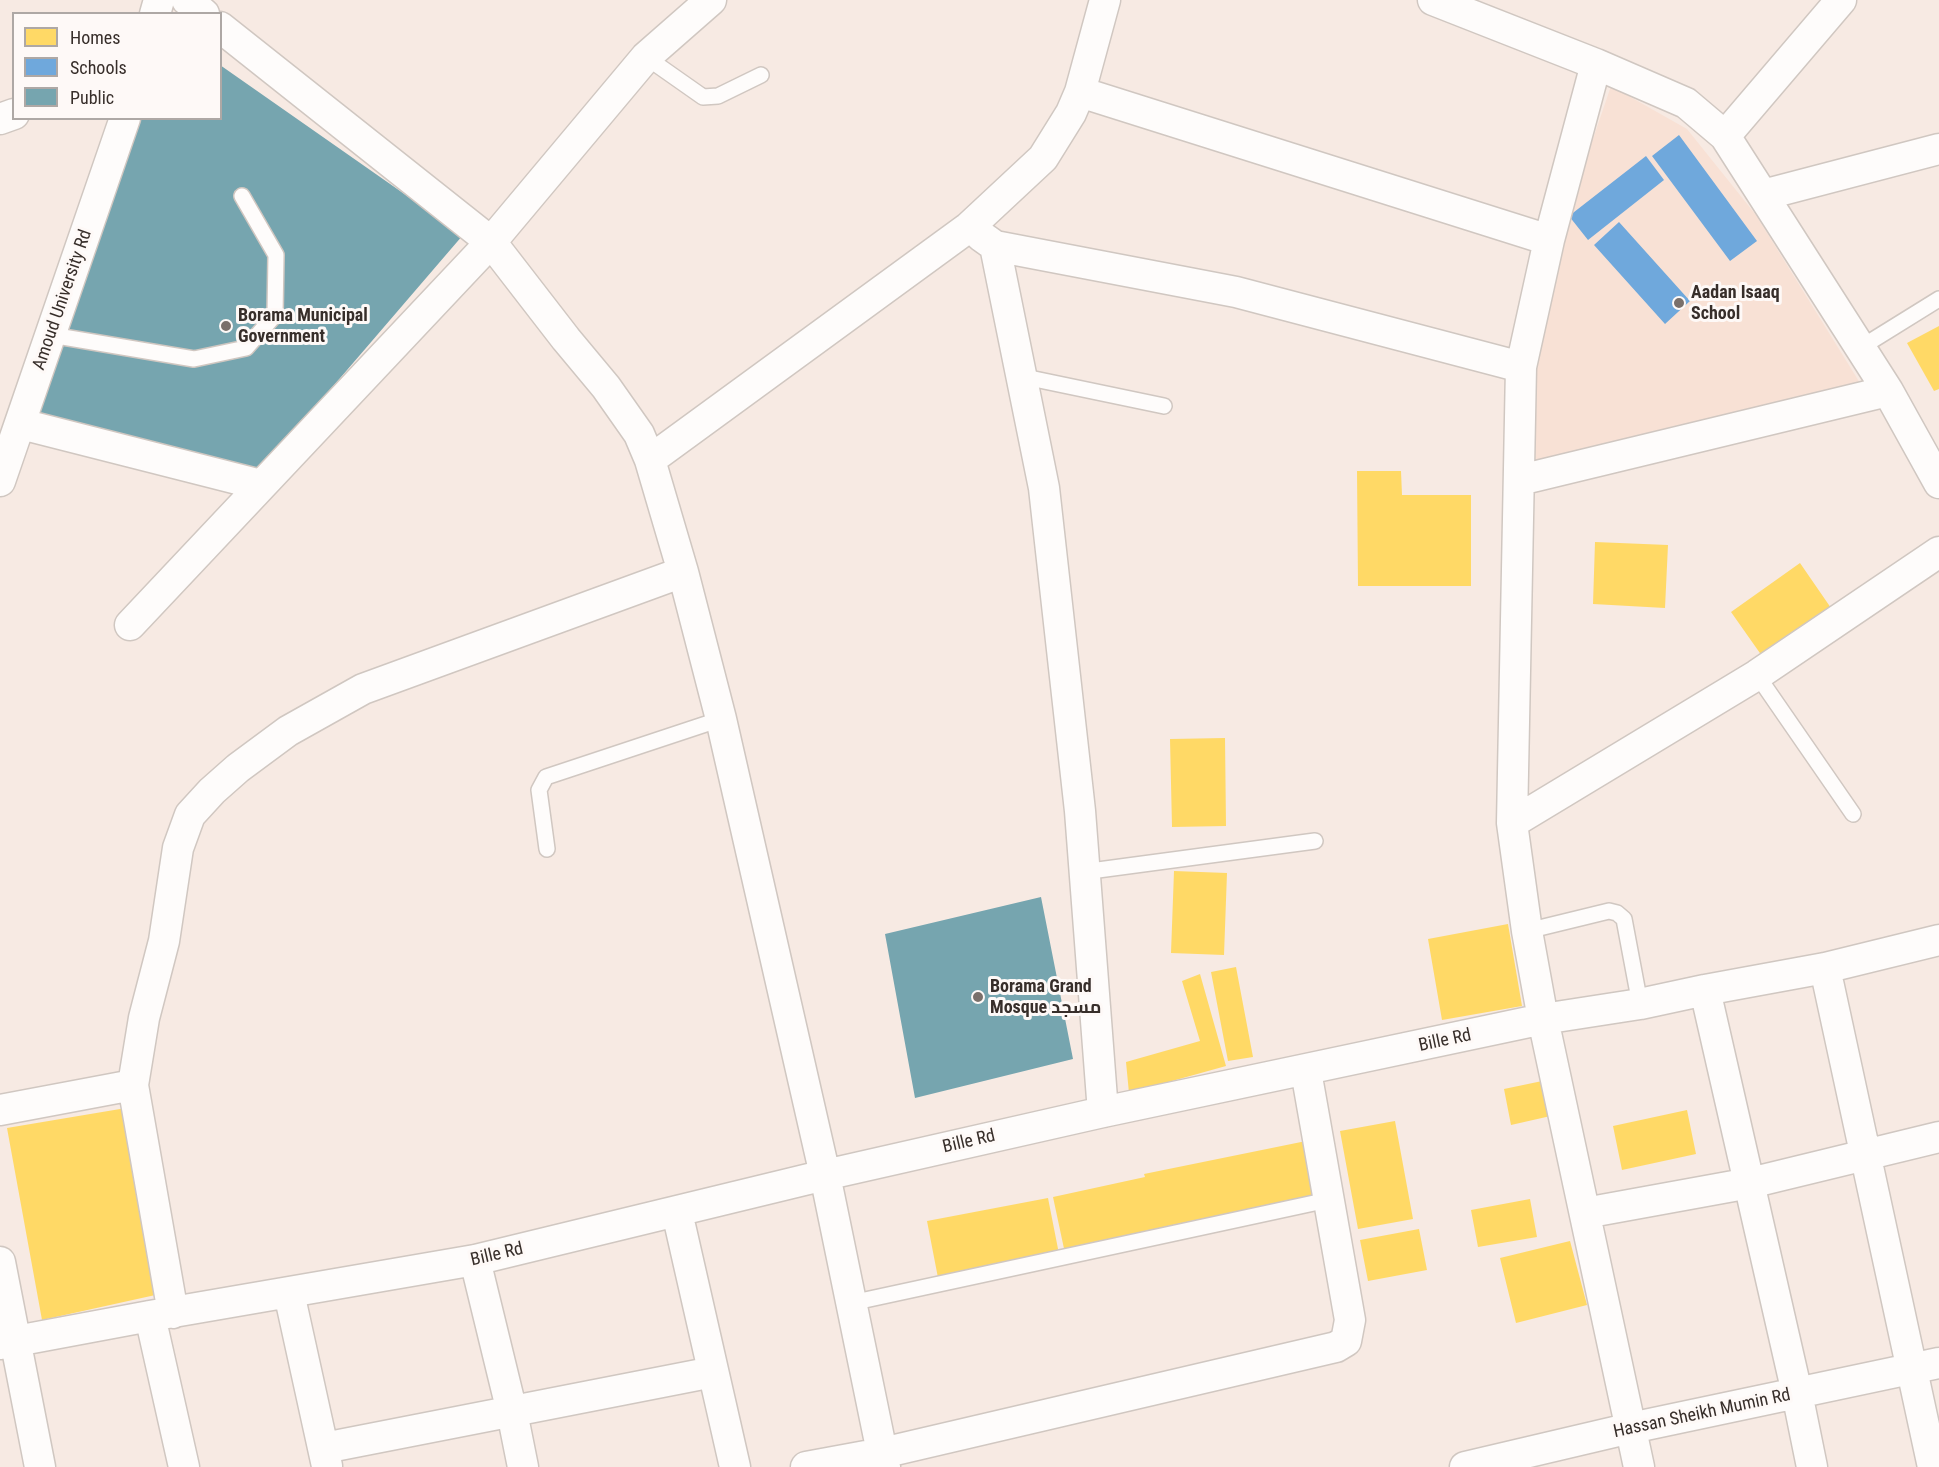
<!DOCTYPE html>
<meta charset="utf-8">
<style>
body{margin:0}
#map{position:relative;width:1939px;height:1467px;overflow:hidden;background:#f7eae3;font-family:"Roboto Condensed",sans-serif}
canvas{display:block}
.legend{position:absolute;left:12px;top:12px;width:210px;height:108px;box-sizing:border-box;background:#fef9f7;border:2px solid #aea8a5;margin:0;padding:8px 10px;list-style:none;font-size:18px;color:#372e2a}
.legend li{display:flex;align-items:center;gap:12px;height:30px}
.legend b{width:30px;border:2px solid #aea8a5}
</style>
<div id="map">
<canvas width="1939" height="1467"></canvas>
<ul class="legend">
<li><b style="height:16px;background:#ffd966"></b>Homes</li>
<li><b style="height:16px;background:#6fa8dc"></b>Schools</li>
<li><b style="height:16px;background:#76a5af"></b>Public</li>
</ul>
</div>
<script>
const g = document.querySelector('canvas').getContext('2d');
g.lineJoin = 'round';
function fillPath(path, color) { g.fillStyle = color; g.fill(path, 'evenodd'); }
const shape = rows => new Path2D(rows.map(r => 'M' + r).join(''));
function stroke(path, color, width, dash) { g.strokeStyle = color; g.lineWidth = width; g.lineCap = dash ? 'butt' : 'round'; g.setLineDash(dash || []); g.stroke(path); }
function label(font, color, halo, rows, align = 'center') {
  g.font = font + ' "Roboto Condensed",Cairo,sans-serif'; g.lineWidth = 6; g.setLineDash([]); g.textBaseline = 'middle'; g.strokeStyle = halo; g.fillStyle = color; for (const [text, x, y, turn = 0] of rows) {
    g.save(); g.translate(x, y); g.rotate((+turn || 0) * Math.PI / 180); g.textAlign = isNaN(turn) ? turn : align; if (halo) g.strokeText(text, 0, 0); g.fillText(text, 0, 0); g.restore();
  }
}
fillPath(shape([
 [1611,86,1687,129,1756,215,1860,383,1533,468,1534,367,1559,239]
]), '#f8e1d5');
fillPath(shape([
 [1939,326,1939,389,1934,391,1907,343],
 [1357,471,1401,471,1402,495,1471,495,1471,586,1358,586],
 [1595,542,1668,545,1665,608,1593,604],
 [1800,563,1831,608,1762,656,1731,612],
 [1225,738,1226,826,1172,827,1170,739],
 [1174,871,1227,873,1224,955,1171,953],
 [1508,924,1522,1006,1442,1020,1428,939],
 [1236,967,1253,1057,1228,1061,1211,972],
 [1200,974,1226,1066,1129,1093,1126,1062,1200,1041,1182,981],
 [1547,1080,1555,1115,1511,1125,1504,1089],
 [132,1107,169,1292,42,1320,7,1128],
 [1687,1110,1696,1154,1622,1170,1613,1126],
 [1395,1121,1413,1219,1358,1229,1340,1131],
 [1311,1140,1322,1194,1163,1227,1165,1237,1066,1258,1053,1197,1145,1177,1144,1174],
 [1048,1198,1060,1259,939,1283,927,1221],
 [1530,1199,1537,1237,1478,1247,1471,1210],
 [1419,1229,1427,1270,1368,1281,1360,1240],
 [1570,1241,1587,1305,1516,1323,1500,1258]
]), '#ffd966');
fillPath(shape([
 [1679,135,1757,241,1730,261,1652,156],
 [1646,156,1664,180,1588,240,1569,216],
 [1619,222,1690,301,1665,324,1594,245]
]), '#6fa8dc');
fillPath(shape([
 [220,65,463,235,256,476,37,417,136,118,220,118],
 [1041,897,1073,1059,915,1098,885,934]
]), '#76a5af');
const lane = shape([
 [646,57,703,97,718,96,761,75],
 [51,335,194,359,246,348,275,315,276,255,242,196],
 [1860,348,1939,299],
 [1020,376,1164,406],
 [1757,675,1853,814],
 [547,849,539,790,546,777,721,719],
 [1083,872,1315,841],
 [1527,931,1609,911,1617,913,1624,919,1640,1004],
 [851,1303,1328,1200]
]);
const street = shape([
 [187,0,204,14],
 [1433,0,1596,64,1686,103,1725,136,1888,391,1939,483],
 [155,14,159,0],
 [220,27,491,242,566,339,606,387,639,434,650,460,683,572,721,719,825,1175,885,1467],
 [1596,64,1549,240,1521,367,1512,823,1527,931,1543,1019,1639,1467],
 [1080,92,1549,240],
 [0,119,14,114],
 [1725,136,1841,0],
 [1763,195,1939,149],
 [981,236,995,246,1236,292,1521,367],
 [995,246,1044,488,1080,811,1103,1112],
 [21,424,261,485],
 [650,460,969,227,1043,158,1071,113,1080,92,1105,0],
 [1520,480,1888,391],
 [0,481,125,118],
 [130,625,491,242,646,57,711,0],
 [1512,823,1757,675,1939,552],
 [1825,968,1933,1467],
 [1705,990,1797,1393,1812,1467],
 [0,1110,133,1085],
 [677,1212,735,1467],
 [1585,1213,1750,1183,1939,1137],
 [475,1260,512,1412,523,1467],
 [0,1262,40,1467],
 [289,1293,327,1466],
 [173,1313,133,1085,144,1018,164,941,178,848,190,815,212,791,238,768,288,731,363,689,683,572],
 [150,1316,184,1467],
 [0,1344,150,1316,475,1260,825,1175,1103,1112,1543,1019,1640,1004,1705,990,1825,968,1939,940],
 [324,1448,713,1372],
 [806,1467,882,1453,1336,1347,1346,1341,1350,1320,1306,1071],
 [1465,1467,1631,1428,1939,1363]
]);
stroke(lane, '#d0c7c1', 18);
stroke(street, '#d0c7c1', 33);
stroke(lane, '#fefcfb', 15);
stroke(street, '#fefcfb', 30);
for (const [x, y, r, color] of [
 [1679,303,6,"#7a706b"],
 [226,326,6,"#7a706b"],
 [978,997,6,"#7a706b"]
]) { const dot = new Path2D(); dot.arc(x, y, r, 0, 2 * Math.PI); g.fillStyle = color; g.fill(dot); stroke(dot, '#fef9f7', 2); }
label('bold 18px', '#372e2a', '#fef9f7', [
 ["Aadan Isaaq",1691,293],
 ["School",1691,314],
 ["Borama Municipal",238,316],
 ["Government",238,337],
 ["Borama Grand",990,987],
 ["Mosque مسجد",990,1008]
], 'left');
label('18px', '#372e2a', '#fef9f7', [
 ["Amoud University Rd",63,300,-71],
 ["Bille Rd",1445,1041,-12],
 ["Bille Rd",969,1142,-13],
 ["Bille Rd",497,1255,-13],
 ["Hassan Sheikh Mumin Rd",1702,1414,-12]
]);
</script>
